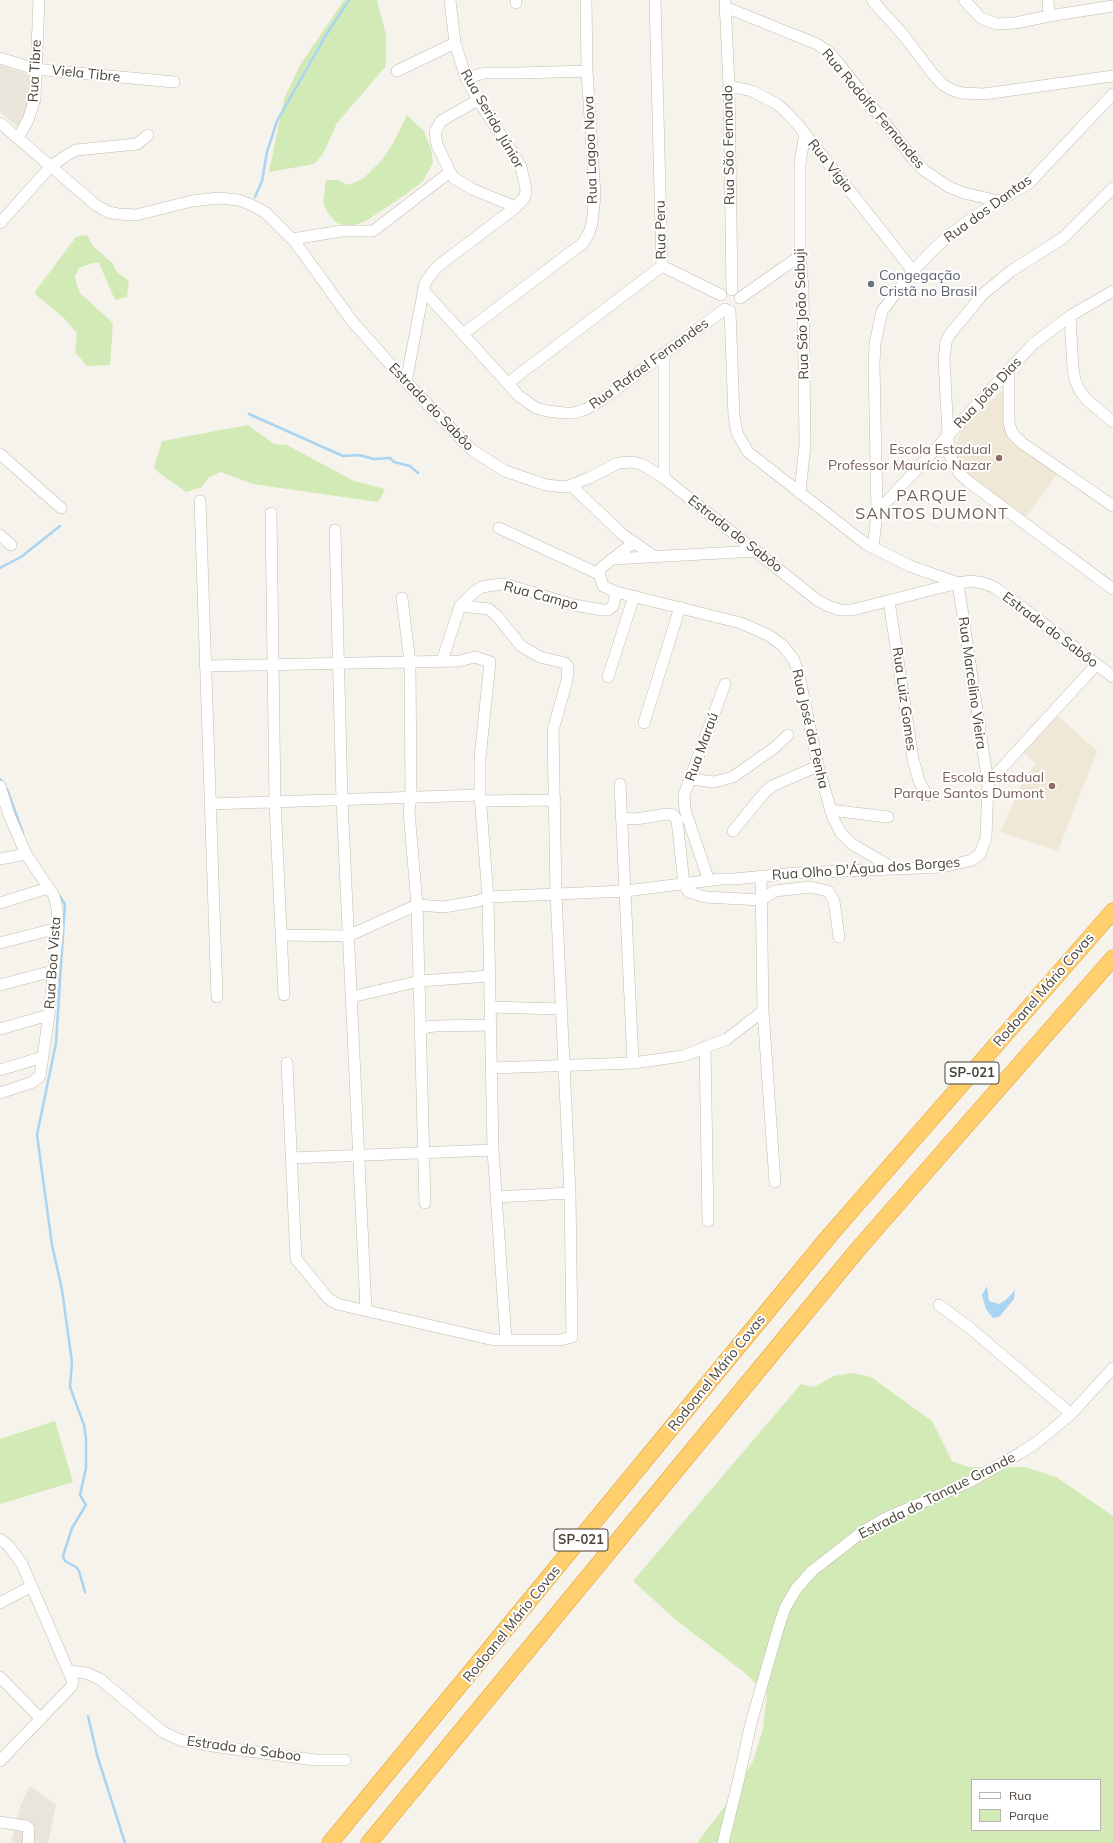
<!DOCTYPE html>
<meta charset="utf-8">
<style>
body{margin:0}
#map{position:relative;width:1113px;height:1843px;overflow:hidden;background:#f6f3ec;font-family:Mulish,sans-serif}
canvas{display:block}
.legend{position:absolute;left:971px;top:1779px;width:130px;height:52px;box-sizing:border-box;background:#fff;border:1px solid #b7b4b0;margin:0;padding:5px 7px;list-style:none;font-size:12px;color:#4b4439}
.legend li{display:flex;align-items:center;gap:8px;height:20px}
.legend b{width:20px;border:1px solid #b7b4b0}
</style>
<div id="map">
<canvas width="1113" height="1843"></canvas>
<ul class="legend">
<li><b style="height:5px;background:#fff"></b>Rua</li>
<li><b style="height:11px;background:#d2eab5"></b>Parque</li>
</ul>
</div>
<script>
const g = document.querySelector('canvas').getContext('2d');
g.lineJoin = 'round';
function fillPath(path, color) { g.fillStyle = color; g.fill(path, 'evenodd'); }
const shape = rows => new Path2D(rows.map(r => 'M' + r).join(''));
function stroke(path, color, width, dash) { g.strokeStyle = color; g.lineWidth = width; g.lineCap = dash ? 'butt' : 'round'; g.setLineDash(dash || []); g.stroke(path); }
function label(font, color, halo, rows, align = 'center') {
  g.font = font + ' Mulish,sans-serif'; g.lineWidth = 4; g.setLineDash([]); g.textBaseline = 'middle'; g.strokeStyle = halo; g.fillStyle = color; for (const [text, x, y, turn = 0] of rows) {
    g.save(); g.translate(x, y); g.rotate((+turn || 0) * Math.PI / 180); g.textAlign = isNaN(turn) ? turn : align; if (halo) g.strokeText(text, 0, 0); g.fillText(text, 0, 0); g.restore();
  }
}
fillPath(shape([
 [0,65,32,76,26,113,19,128,0,112],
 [30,1786,56,1805,48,1843,11,1843,21,1804]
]), '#eae5da');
fillPath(shape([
 [1003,389,1006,390,1006,429,1059,471,1026,517,969,475,958,463,956,453,957,442,962,428],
 [1058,716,1097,751,1058,851,1000,832,1025,777,1036,764,1023,752]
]), '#efe8d6');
fillPath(shape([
 [344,0,377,0,386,35,386,66,337,123,323,154,314,164,269,172,284,99,300,65],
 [407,115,424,131,431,149,433,163,423,181,405,195,366,221,349,227,337,223,329,215,323,203,326,180,337,180,349,185,364,178,382,160,392,145],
 [87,235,94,247,112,263,117,272,129,281,127,297,115,300,99,263,92,263,79,268,75,276,77,285,80,293,113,323,110,365,87,366,75,352,77,333,63,317,34,293,76,237],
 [248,425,274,444,287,445,354,481,385,489,378,502,253,484,221,472,209,477,202,487,186,492,159,473,154,467,162,441],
 [852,1373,871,1377,932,1421,952,1461,968,1467,1025,1467,1056,1477,1113,1516,1113,1843,697,1843,725,1806,753,1761,763,1729,767,1694,745,1673,676,1620,633,1581,801,1384,814,1387,834,1376],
 [972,1780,1100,1780,1100,1830,972,1830],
 [55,1421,73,1482,0,1504,0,1439]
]), '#d2eab5');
fillPath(shape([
 [987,1286,989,1301,999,1304,1006,1300,1015,1290,1014,1299,999,1317,993,1318,986,1309,982,1295]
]), '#a9d4f2');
stroke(shape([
 [255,197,262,181,267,152,277,121,326,35,349,0],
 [249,414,343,456,359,455,374,459,390,458,394,462,410,466,418,473],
 [0,568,21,557,60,526],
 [0,779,5,785],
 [7,789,23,833],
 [58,894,65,904,56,1043,37,1135,52,1245,62,1290,72,1362,70,1387,84,1425,86,1438,86,1468,80,1495,86,1505,72,1528,63,1556,65,1561,76,1567,79,1571,85,1592],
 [88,1716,97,1755,125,1843]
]), '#a9d4f2', 2.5);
const minor = shape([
 [516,0,516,3],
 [872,0,905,37,933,74,943,85,952,90,962,93,984,94,1113,76],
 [964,0,981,18,997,24,1015,23,1049,16,1113,6],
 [1048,0,1049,16],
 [725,1,729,86,732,290],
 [725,7,817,44,830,53,840,65,913,159,925,171,949,187,964,193,999,201],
 [0,58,35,69,174,82],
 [397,71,455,43],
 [466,78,485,73,519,73,587,71],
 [729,86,752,91,777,104,786,112,798,125,913,271],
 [478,100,441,121,435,132,437,145,450,172,454,178,472,189,516,207],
 [0,123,96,205,108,212,118,214,136,215,192,201,218,198,239,200,254,206,266,213,295,242,352,321,406,382,472,450,505,471,546,485,566,487,589,478,618,463,633,462,643,465,664,478,817,600,828,606,840,610,852,610,958,583,971,581,983,583,994,587,1026,610,1113,677],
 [18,138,28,120,35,99,39,0],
 [1113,188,1063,238,1011,271,983,294,950,334,946,342,944,359,949,454,959,473,969,482,1113,589],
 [0,223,50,167,67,155,76,150,137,144,148,135],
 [292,239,342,231,373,231,450,172],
 [662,266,721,295],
 [423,290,519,396,536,408,547,411,565,413,574,413,586,409,600,401,725,309],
 [740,298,800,256],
 [730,311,734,416,737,433,748,452,866,544,910,566,958,583,988,783],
 [1070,316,1073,369,1075,380,1080,391,1087,400,1113,422],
 [463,334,571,252,583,243,589,233,592,223,595,196,587,71,586,0],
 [664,355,664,478],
 [1009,370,1009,423,1012,433,1022,443,1113,506],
 [406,382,425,283,435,269,442,263,516,207,525,197,526,189,521,167,514,155,478,100,466,78,455,43,450,0],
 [508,383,662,266,655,0],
 [0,454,61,508],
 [572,486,622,534,655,557],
 [800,493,805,444,803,289,800,256,800,163,805,134],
 [200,501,217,997],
 [877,512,1033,344,1070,316,1113,291],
 [271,513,275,802,284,995],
 [499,528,599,574],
 [335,530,342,800,366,1310],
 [0,535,11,545],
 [633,543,601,568,599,574,603,586,616,592,741,623,768,635,782,645,787,651,794,660,799,675,818,766,833,818,841,833,852,844,893,868],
 [873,548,877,512,874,364,875,344,882,311,913,271,929,254,949,235,975,216,1029,183,1113,94],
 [612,559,757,551],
 [402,598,410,662,411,798,409,811,417,905,425,1203],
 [889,601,913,759,919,781,927,795],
 [442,661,460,606,474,592,482,587,501,584,511,586,574,605,603,610,608,610,613,606,616,592],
 [205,666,459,661,475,657,490,662,480,758,480,795,488,897,493,1150,506,1340],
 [608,677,634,596],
 [644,723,680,607],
 [690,779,714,782,733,777,774,748,788,735],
 [620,784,633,1063],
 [0,786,9,815,26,854,54,896,57,908,58,928,49,1015,40,1076,33,1082,0,1093],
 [480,801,555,800],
 [210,804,480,795],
 [830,810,888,817],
 [621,818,636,819,667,814,673,815,677,820,684,884,689,892,705,897,761,900,775,891,810,887,828,891,834,901,839,937],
 [733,831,765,792,772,786,818,766],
 [0,859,26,854],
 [761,877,763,1011,775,1182],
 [709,881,685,810,684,795,725,684],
 [0,903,48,888],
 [281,935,348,936,417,905,444,907,478,901,488,897,626,891,721,879,734,879,797,873,942,867,972,860,980,854,986,838,988,783,1096,665],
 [0,943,58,928],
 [0,985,53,971],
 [351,997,420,981,490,976],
 [490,1007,561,1009],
 [0,1029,49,1015],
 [421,1031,427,1027,435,1026,491,1025],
 [705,1047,708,1221],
 [287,1063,296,1259,328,1298,337,1304,494,1340,560,1340,572,1337,570,1193,556,894,553,730,567,680,568,667,565,663,540,657,521,646,498,617,489,609,460,606],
 [492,1068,633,1063,683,1056,727,1039,763,1011],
 [0,1070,43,1057],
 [291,1158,493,1150],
 [496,1197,570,1193],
 [939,1305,970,1328,1071,1414],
 [0,1539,9,1546,22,1564,73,1682,71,1687,0,1761],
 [0,1603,32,1586],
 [70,1671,86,1673,100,1679,163,1732,180,1740,219,1747,315,1760,345,1760],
 [0,1677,41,1719],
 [0,1822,26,1826,29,1828,28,1843],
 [723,1843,739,1778,751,1723,778,1629,785,1608,796,1589,812,1571,862,1532,884,1519,971,1481,1020,1453,1036,1443,1071,1414,1113,1368]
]);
const highway = shape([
 [330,1843,830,1235,1113,911],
 [369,1843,859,1248,1113,958]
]);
stroke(minor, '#c2bbae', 12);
stroke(highway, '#e0a43c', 17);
stroke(minor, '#fff', 11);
stroke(highway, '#ffcf6e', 16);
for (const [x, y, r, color] of [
 [871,284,4,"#6b7280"],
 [999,458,4,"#8d6e63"],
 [1052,786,4,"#8d6e63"]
]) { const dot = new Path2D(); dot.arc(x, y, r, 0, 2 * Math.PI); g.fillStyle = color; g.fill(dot); stroke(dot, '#fff', 1.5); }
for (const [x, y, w] of [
 [972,1073,54],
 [581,1540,54]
]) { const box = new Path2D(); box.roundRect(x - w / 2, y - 11, w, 22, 3); g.fillStyle = '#fff'; g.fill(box); stroke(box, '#4b4439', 1); }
label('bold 13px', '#4b4439', null, [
 ["SP-021",972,1073],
 ["SP-021",581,1540]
]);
label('14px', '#4b4439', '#fff', [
 ["Rua Tibre",35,71,-87],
 ["Viela Tibre",86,74,6],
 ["Rua Rodolfo Fernandes",873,109,50],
 ["Rua Serido Júnior",492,119,60],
 ["Rua São Fernando",729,145,-91],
 ["Rua Lagoa Nova",591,150,-92],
 ["Rua Vigia",830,166,52],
 ["Rua dos Dantas",988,209,-36],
 ["Rua Peru",661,230,-91],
 ["Rua São João Sabuji",802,314,-92],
 ["Rua Rafael Fernandes",649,364,-36],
 ["Rua João Dias",988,393,-47],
 ["Estrada do Sabôo",431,407,46],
 ["Estrada do Sabôo",735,534,38],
 ["Rua Campo",541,596,15],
 ["Estrada do Sabôo",1050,630,37],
 ["Rua Marcelino Vieira",972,683,82],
 ["Rua Luiz Gomes",904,699,82],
 ["Rua José da Penha",810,729,77],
 ["Rua Maraú",702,747,-70],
 ["Rua Olho D'Água dos Borges",866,869,-4],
 ["Rua Boa Vista",53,963,-86],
 ["Rodoanel Mário Covas",1044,990,-49],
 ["Rodoanel Mário Covas",717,1373,-51],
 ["Estrada do Tanque Grande",937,1496,-27],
 ["Rodoanel Mário Covas",512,1624,-51],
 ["Estrada do Saboo",244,1749,8]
]);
label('14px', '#5b616d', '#fff', [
 ["Congegação",879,276],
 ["Cristã no Brasil",879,292]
], 'left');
label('14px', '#785e54', '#fff', [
 ["Escola Estadual",991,450],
 ["Professor Maurício Nazar",991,466],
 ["Escola Estadual",1044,778],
 ["Parque Santos Dumont",1044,794]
], 'right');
g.letterSpacing = '1px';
label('16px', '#6e6250', '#fff', [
 ["PARQUE",932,496],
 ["SANTOS DUMONT",932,514]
]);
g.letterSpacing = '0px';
</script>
